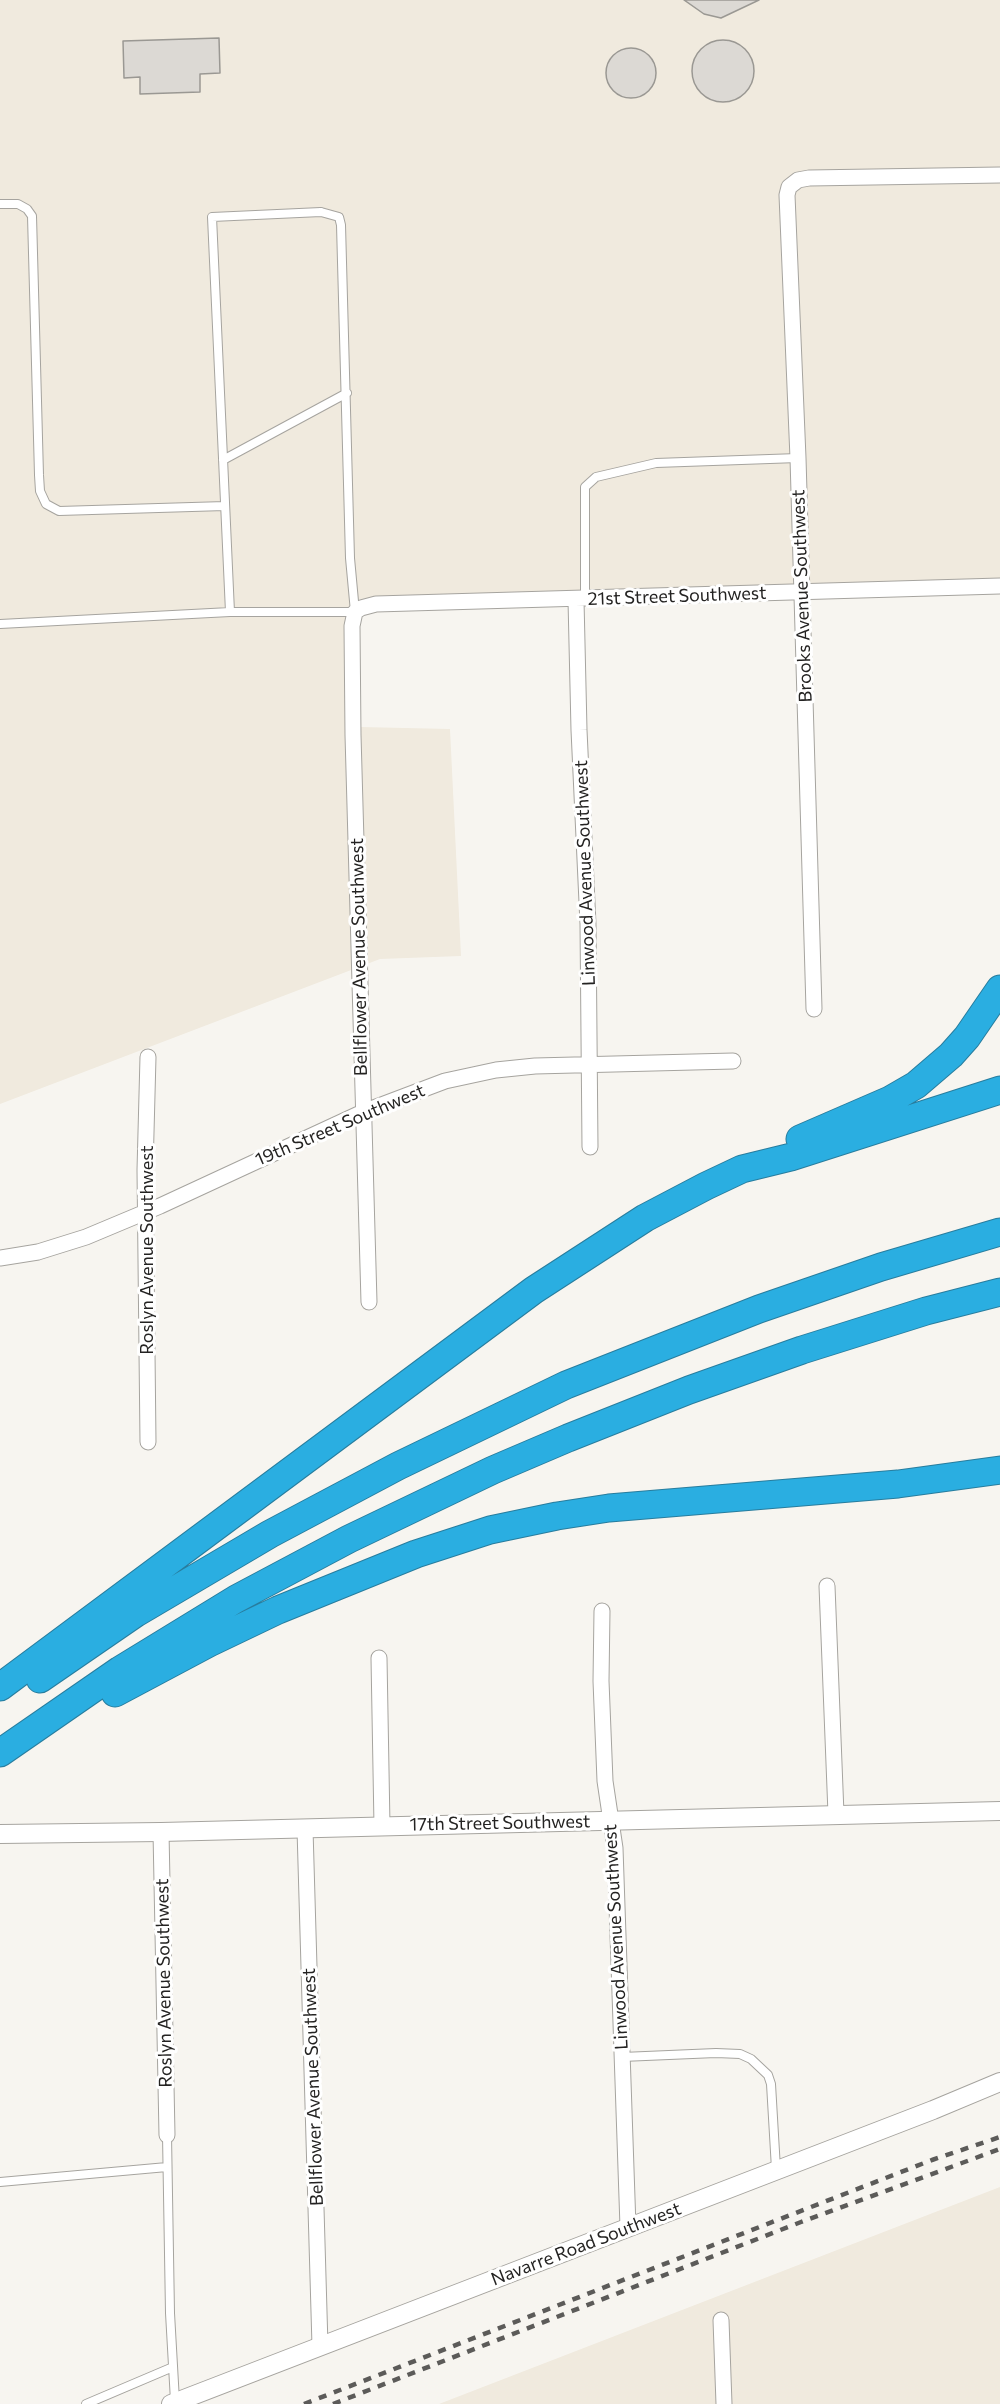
<!DOCTYPE html>
<style>
body{margin:0}
canvas{display:block;background:#f7f5f0}
</style>
<canvas width="1000" height="2404"></canvas>
<script>
const g = document.querySelector('canvas').getContext('2d');
g.lineJoin = 'round';
function fillPath(path, color) { g.fillStyle = color; g.fill(path, 'evenodd'); }
const shape = rows => new Path2D(rows.map(r => 'M' + r).join(''));
function stroke(path, color, width, dash) { g.strokeStyle = color; g.lineWidth = width; g.lineCap = dash ? 'butt' : 'round'; g.setLineDash(dash || []); g.stroke(path); }
function label(font, color, halo, rows, align = 'center') {
  g.font = font + ' Commissioner,sans-serif'; g.lineWidth = 6; g.setLineDash([]); g.textBaseline = 'middle'; g.strokeStyle = halo; g.fillStyle = color; for (const [text, x, y, turn = 0] of rows) {
    g.save(); g.translate(x, y); g.rotate((+turn || 0) * Math.PI / 180); g.textAlign = isNaN(turn) ? turn : align; if (halo) g.strokeText(text, 0, 0); g.fillText(text, 0, 0); g.restore();
  }
}
fillPath(shape([
 [0,0,1000,0,1000,581,358,599,360,727,450,729,461,956,380,959,0,1104],
 [1000,2187,1000,2404,439,2404]
]), '#f0eade');
const building = shape([
 [684,0,759,0,721,18,704,14,684,0],
 [219,38,220,73,200,74,200,92,140,94,140,77,124,78,123,41,219,38],
 '692 71a31 31 0 1 1 62 0a31 31 0 1 1-62 0Z',
 '606 73a25 25 0 1 1 50 0a25 25 0 1 1-50 0Z'
]);
fillPath(building, '#dcd9d4');
stroke(building, '#9a9893', 1.5);
const service = shape([
 [0,204,18,204,27,209,32,216,39,475,40,491,46,504,59,511,225,506],
 [321,212,339,217,341,225,350,558,355,612,230,612,212,217,321,212],
 [223,460,347,393],
 [585,599,585,487,596,477,656,463,798,458],
 [0,624,230,612],
 [622,2057,716,2053,740,2054,751,2059,768,2075,771,2084,776,2169],
 [167,2135,170,2313,175,2401],
 [0,2182,167,2167],
 [86,2404,173,2367]
]);
const minor = shape([
 [576,600,579,730,588,924,590,1147],
 [814,1009,798,458,787,195,789,187,798,180,809,178,1000,175],
 [0,1258,38,1252,86,1237,160,1206,363,1112,445,1081,496,1070,535,1066,733,1061],
 [369,1302,353,735,352,626,355,612,361,608,376,604,1000,586],
 [148,1442,145,1170,148,1057],
 [827,1586,836,1814],
 [602,1611,601,1681,605,1781,615,1848,628,2227],
 [379,1658,382,1826],
 [305,1829,320,2346],
 [161,1832,167,2135],
 [721,2320,724,2404]
]);
const tertiary = shape([
 [0,1834,161,1832,1000,1811],
 [171,2404,933,2110,1000,2082]
]);
const motorway = shape([
 [800,1139,890,1100,916,1085,951,1055,967,1037,1000,989],
 [40,1679,136,1613,270,1534,398,1466,566,1385,759,1309,881,1267,1000,1232],
 [0,1687,534,1290,645,1218,706,1186,742,1169,791,1157,1000,1090],
 [115,1693,209,1643,278,1610,416,1554,490,1530,557,1516,609,1508,898,1484,1000,1470],
 [0,1753,120,1670,236,1599,349,1539,493,1470,568,1438,689,1390,802,1350,926,1311,1000,1292]
]);
stroke(service, '#a6a49f', 10);
stroke(minor, '#a6a49f', 17);
stroke(tertiary, '#a6a49f', 20);
stroke(motorway, '#287d9e', 29);
stroke(service, '#fff', 8);
stroke(minor, '#fff', 15);
stroke(tertiary, '#fff', 18);
stroke(motorway, '#2aaee1', 27);
stroke(shape([
 [304,2404,932,2160,1000,2137],
 [333,2404,801,2222,1000,2149]
]), '#5c5b59', 4.5, [8, 8]);
label('18px', '#242322', '#fff', [
 ["21st Street Southwest",677,596,-2],
 ["Brooks Avenue Southwest",802,596,-92],
 ["Linwood Avenue Southwest",585,873,-92],
 ["Bellflower Avenue Southwest",359,957,-91],
 ["19th Street Southwest",340,1125,-23],
 ["Roslyn Avenue Southwest",147,1250,-90],
 ["17th Street Southwest",500,1823,-1],
 ["Linwood Avenue Southwest",616,1937,-93],
 ["Roslyn Avenue Southwest",164,1983,-91],
 ["Bellflower Avenue Southwest",313,2087,-92],
 ["Navarre Road Southwest",586,2244,-21]
]);
</script>
